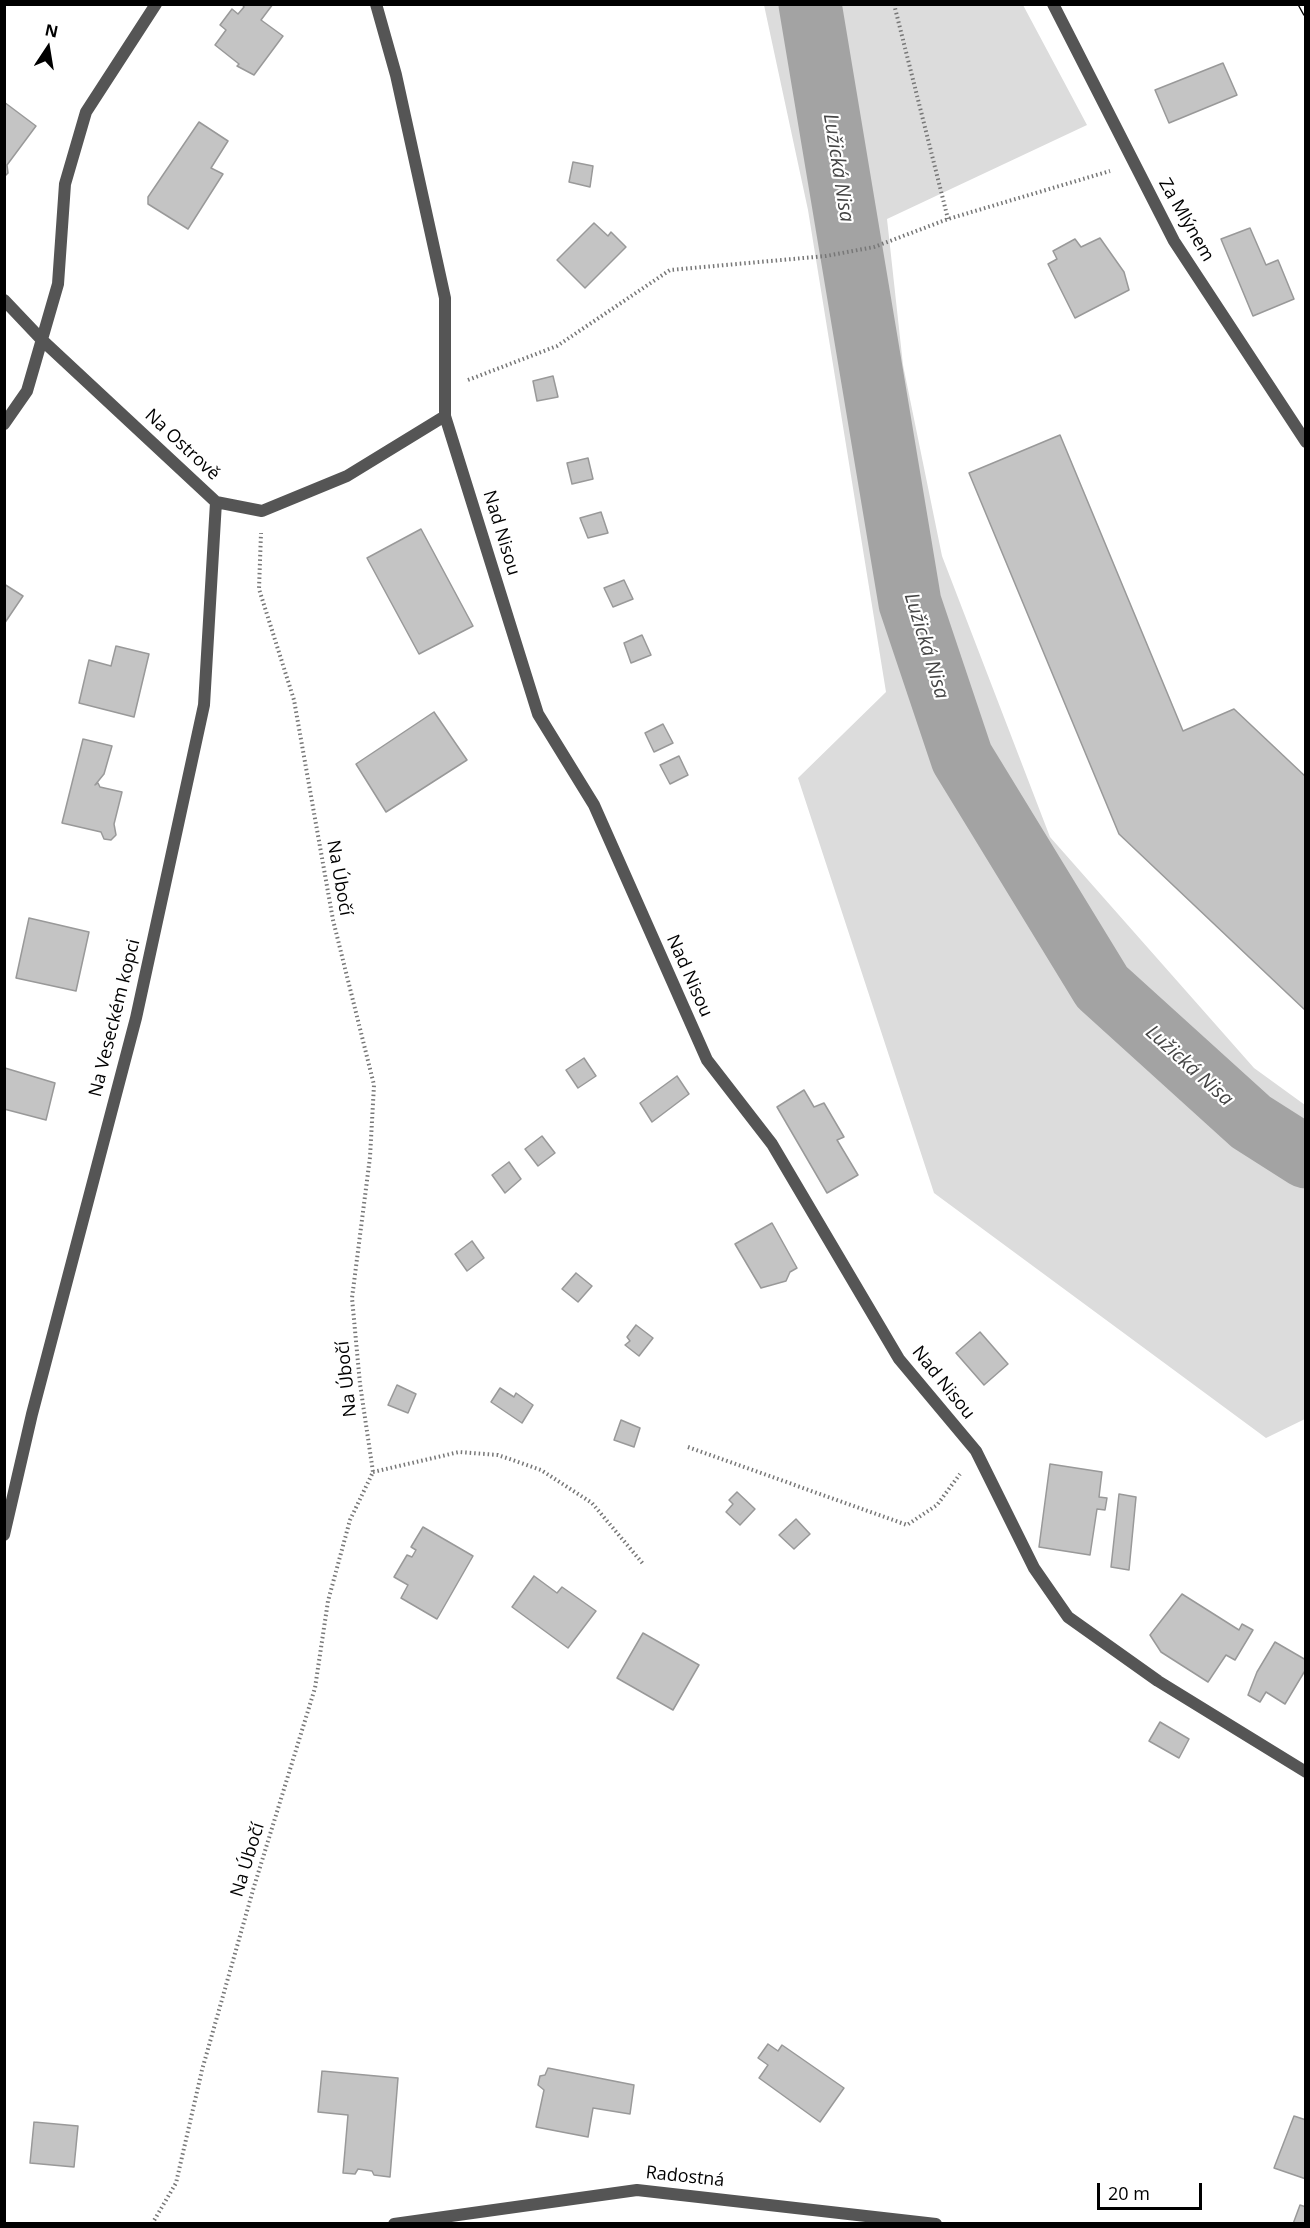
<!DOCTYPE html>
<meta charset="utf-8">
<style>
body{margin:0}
#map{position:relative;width:1310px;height:2228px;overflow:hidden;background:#fff;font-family:"Open Sans",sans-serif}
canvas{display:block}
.frame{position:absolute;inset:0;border:6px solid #000;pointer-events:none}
.north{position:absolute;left:18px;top:18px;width:60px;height:60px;-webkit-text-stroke:4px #fff;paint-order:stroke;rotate:12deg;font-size:16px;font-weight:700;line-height:24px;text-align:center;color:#000}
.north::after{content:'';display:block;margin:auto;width:21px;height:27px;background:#000;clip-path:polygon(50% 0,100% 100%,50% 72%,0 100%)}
.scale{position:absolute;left:1097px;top:2183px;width:105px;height:27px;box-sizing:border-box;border:3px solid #000;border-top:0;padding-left:8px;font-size:18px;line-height:21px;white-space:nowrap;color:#000;-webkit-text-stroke:4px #fff;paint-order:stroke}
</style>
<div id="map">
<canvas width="1310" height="2228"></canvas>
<div class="frame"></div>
<div class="north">N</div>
<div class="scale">20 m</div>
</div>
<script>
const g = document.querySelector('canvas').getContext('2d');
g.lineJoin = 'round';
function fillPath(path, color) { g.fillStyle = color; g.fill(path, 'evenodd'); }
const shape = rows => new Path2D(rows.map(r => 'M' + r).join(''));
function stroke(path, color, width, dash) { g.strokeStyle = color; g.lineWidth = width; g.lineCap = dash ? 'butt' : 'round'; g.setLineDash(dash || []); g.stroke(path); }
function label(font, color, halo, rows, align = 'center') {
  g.font = font + ' "Open Sans",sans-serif'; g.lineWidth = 4.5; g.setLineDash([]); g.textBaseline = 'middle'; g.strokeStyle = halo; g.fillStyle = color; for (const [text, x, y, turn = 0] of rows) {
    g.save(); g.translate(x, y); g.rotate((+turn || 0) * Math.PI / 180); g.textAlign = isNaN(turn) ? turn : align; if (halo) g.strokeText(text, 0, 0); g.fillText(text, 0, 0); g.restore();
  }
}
fillPath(shape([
 [764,5,1023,5,1087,125,887,219,903,365,942,556,1050,837,1254,1068,1305,1105,1305,1419,1266,1438,934,1193,798,778,886,692,808,210]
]), '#dcdcdc');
stroke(shape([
 [810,4,910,603,962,758,1102,987,1251,1122,1306,1157]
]), '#a3a3a3', 63);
const building = shape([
 [242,4,273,4,261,20,283,36,254,75,237,66,239,64,215,45,226,30,220,25,232,9,238,14,244,7,242,4],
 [1223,63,1237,95,1169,123,1155,90,1223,63],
 [4,102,36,126,7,165,8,173,4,177,4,102],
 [199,122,228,141,211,168,223,174,188,229,148,204,148,197,199,122],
 [573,162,593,166,590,187,569,182,573,162],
 [594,223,608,236,611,232,626,247,585,288,557,260,594,223],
 [1250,228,1266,265,1278,260,1294,299,1253,316,1221,239,1250,228],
 [1100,238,1124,272,1129,290,1075,318,1048,264,1057,259,1053,251,1075,239,1081,247,1100,238],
 [553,376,558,397,537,401,533,381,553,376],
 [1060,435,1183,731,1234,709,1306,777,1306,1011,1119,834,969,473,1060,435],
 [588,458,593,479,572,484,567,463,588,458],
 [601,512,608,533,588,538,580,518,601,512],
 [421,529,473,626,419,654,367,558,421,529],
 [624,580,633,599,613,607,604,588,624,580],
 [4,584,23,596,4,624,4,584],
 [642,635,651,655,631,663,624,643,642,635],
 [116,646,149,654,134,717,79,703,89,660,111,666,116,646],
 [434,712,467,760,386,812,356,764,434,712],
 [663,724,673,743,654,752,645,733,663,724],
 [83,739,112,746,104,774,95,785,98,783,100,787,122,792,114,824,116,835,111,840,104,839,101,832,62,823,83,739],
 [679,756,688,775,670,784,660,765,679,756],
 [29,918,89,932,76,991,16,978,29,918],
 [584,1058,596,1076,578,1088,566,1070,584,1058],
 [5,1068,55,1083,46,1120,4,1109,5,1068],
 [677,1076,689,1094,652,1122,640,1103,677,1076],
 [804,1090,814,1107,824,1103,844,1137,837,1140,858,1175,827,1193,777,1107,804,1090],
 [542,1136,555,1153,538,1166,525,1149,542,1136],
 [509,1162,521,1179,505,1193,492,1175,509,1162],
 [772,1223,797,1268,790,1272,786,1281,761,1288,735,1244,772,1223],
 [472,1241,484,1258,467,1271,455,1254,472,1241],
 [576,1273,592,1286,578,1302,562,1289,576,1273],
 [636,1325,653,1338,639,1356,625,1345,630,1341,627,1337,636,1325],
 [980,1332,1008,1364,984,1385,956,1353,980,1332],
 [397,1385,416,1394,408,1413,388,1405,397,1385],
 [500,1388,514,1397,516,1393,533,1405,522,1423,491,1402,500,1388],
 [621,1420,640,1428,634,1447,614,1440,621,1420],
 [1050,1464,1102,1472,1099,1497,1107,1498,1105,1510,1097,1509,1090,1555,1039,1547,1050,1464],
 [737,1492,755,1509,740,1525,726,1512,733,1504,729,1500,737,1492],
 [1119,1494,1136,1497,1129,1570,1111,1567,1119,1494],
 [796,1519,810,1534,794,1549,779,1535,796,1519],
 [423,1527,473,1556,437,1619,401,1598,408,1585,394,1577,407,1555,412,1557,416,1550,411,1547,423,1527],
 [534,1576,557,1593,562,1587,596,1611,568,1648,512,1607,534,1576],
 [1182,1594,1239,1630,1242,1624,1253,1630,1235,1660,1226,1655,1208,1682,1161,1652,1150,1635,1182,1594],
 [643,1633,699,1665,673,1710,617,1678,643,1633],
 [1275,1642,1306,1660,1306,1669,1285,1704,1266,1692,1260,1702,1248,1695,1257,1672,1275,1642],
 [1160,1722,1189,1739,1179,1758,1149,1741,1160,1722],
 [768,2044,778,2051,782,2045,844,2088,820,2122,759,2078,768,2065,758,2058,768,2044],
 [548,2068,634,2085,630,2114,593,2108,588,2137,536,2127,544,2090,538,2085,540,2076,545,2075,548,2068],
 [322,2071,398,2078,390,2177,374,2175,372,2171,358,2169,355,2174,343,2173,348,2115,318,2112,322,2071],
 [1294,2116,1306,2120,1306,2179,1274,2168,1294,2116],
 [34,2122,78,2126,74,2167,30,2163,34,2122],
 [1300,2205,1306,2207,1306,2224,1293,2224,1300,2205]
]);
fillPath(building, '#c4c4c4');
stroke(building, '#999', 1.5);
stroke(shape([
 [894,4,948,219],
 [468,380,557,346,670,270,826,256,874,247,948,219,1110,171],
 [688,1447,907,1525,937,1505,960,1474],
 [373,1472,459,1452,498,1455,541,1470,592,1503,644,1565],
 [152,2224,176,2183,202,2070,253,1890,315,1688,328,1601,350,1520,373,1472,360,1384,352,1298,370,1157,374,1085,333,920,294,700,259,589,261,533]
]), '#777', 4, [1.5, 3]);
stroke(shape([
 [376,4,396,75,445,298,445,416,538,714,594,805,707,1060,772,1144,899,1359,976,1451,1034,1568,1068,1617,1158,1681,1306,1772],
 [1053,4,1174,241,1306,442],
 [4,300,42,340,216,502,262,511,347,476,445,416],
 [4,424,27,391,58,284,65,184,86,112,156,4],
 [4,1535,32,1414,136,1018,204,705,216,502],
 [394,2224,637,2190,936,2224]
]), '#555', 12);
const rail = shape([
 [1301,4,1306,13]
]);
stroke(rail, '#000', 7);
stroke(rail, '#fff', 4.5, [14]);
label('18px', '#000', '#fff', [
 ["Za Mlýnem",1186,220,60],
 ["Na Ostrově",182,445,43],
 ["Nad Nisou",501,533,73],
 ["Na Úbočí",339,878,80],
 ["Nad Nisou",689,976,66],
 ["Na Veseckém kopci",115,1018,-76],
 ["Na Úbočí",347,1379,-96],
 ["Nad Nisou",943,1383,51],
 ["Na Úbočí",248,1860,-73],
 ["Radostná",685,2177,6]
]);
label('italic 20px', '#444', '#fff', [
 ["Lužická Nisa",838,168,81],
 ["Lužická Nisa",926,646,73],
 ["Lužická Nisa",1189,1066,42]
]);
</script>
